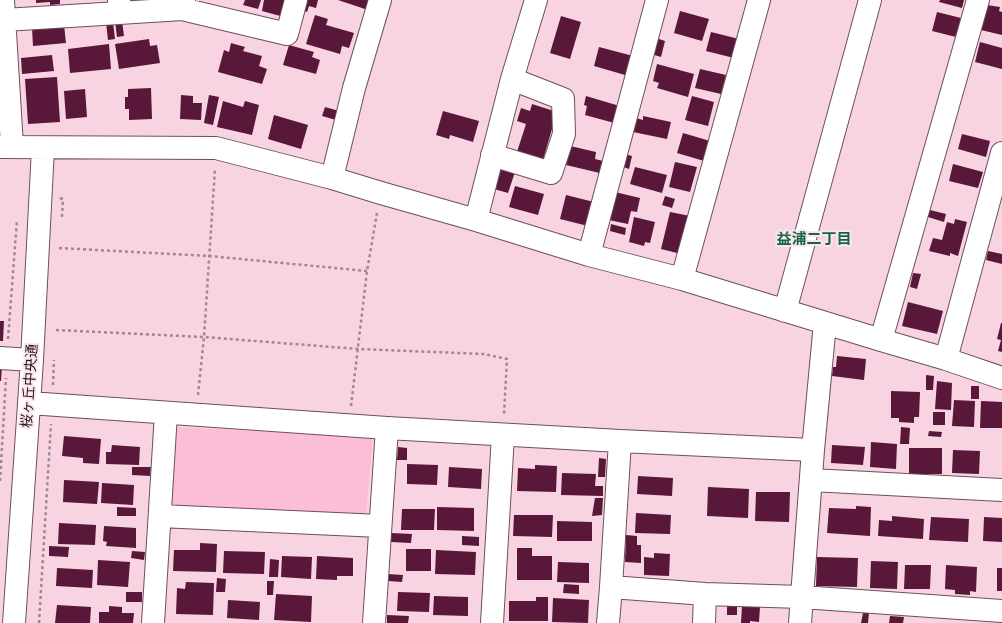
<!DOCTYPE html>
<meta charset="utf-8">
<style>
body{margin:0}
canvas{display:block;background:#f8d4e2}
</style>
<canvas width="1002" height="623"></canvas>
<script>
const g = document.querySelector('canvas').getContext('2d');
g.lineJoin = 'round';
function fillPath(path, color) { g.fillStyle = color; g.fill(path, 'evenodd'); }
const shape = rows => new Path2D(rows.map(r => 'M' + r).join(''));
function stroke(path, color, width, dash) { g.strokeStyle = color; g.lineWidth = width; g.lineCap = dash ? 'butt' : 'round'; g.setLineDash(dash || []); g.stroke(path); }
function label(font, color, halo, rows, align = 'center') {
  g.font = font + ' "Zilla Slab","Noto Sans JP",serif'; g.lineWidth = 4; g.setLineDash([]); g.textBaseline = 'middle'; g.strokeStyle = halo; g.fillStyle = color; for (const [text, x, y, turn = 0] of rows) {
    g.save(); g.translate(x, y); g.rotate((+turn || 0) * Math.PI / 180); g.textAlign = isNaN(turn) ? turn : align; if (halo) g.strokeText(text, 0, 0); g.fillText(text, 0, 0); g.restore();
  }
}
fillPath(shape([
 [175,427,373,437,366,515,171,505]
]), '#fcbdd6');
fillPath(shape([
 [36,0,60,0,60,4,50,5,50,2,36,3],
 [245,0,261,0,258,9,243,5],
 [264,0,289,0,284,17,262,11],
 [303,0,318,0,316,8,309,6,307,12,300,10],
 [338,0,371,0,368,10],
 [940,0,964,0,962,8,939,2],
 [987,5,1000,7,999,11,1002,12,1002,35,981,30],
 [680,11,709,19,702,41,674,33],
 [937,12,961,18,956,37,932,31],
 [315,15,328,19,326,25,354,33,349,48,342,46,340,54,306,44],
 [561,16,581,22,570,59,550,53],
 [115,21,122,21,124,36,117,37],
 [106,22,113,22,115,39,108,40],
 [64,25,66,43,33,46,32,28],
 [711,32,739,39,734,58,706,51],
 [656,38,665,41,661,57,651,54],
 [149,39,150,46,157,45,160,63,119,69,115,44],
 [980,42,1002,48,1002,69,975,62],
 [231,43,245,47,243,51,262,56,259,66,267,69,262,84,218,72,224,50,229,52],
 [109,44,111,69,70,73,68,49],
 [289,45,314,52,312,57,320,60,316,74,283,65],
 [599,47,637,57,632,77,594,66],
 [52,55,54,71,22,74,21,58],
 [657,64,694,74,688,97,657,88,659,83,653,81],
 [700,69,726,75,721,94,695,88],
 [57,77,60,122,28,124,25,79],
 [151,88,152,119,129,120,129,109,125,109,125,97,128,97,128,89],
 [85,89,87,117,66,119,64,91],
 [181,95,193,96,193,103,202,103,201,120,180,119],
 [209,95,219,97,213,125,204,123],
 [586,96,623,107,618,124,585,115,587,106,584,105],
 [692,96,714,102,708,126,685,120],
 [223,101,243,107,245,101,259,105,252,135,217,127],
 [532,104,557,112,542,163,516,155,526,124,517,121,521,108,530,111],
 [325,107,339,111,336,120,322,116],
 [443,111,479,121,473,142,450,135,449,139,436,135],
 [274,115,308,125,301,149,268,139],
 [643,116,671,122,667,139,633,132,636,118,643,120],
 [683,133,710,141,704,161,677,153],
 [962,134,990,141,986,157,958,149],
 [570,146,596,152,595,159,607,162,604,174,566,165],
 [624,154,632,156,629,169,621,166],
 [675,162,697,167,690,192,669,187],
 [953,164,983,172,978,188,949,181],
 [635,167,667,175,662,193,630,184],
 [500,168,515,172,508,193,494,189],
 [515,186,544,194,538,215,509,207],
 [615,192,640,198,637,212,631,211,628,224,609,220],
 [566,195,594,202,588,226,560,219],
 [665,196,675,199,672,208,662,205],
 [930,210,946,214,944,222,928,217],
 [670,212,690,216,681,254,661,249],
 [634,217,655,222,650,243,645,242,644,246,629,242],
 [955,219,967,222,958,256,950,253,950,256,929,251,933,238,942,240,947,222,954,224],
 [611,224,626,228,625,235,610,231],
 [988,251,1002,254,1002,264,986,260],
 [913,273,921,274,917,289,910,287],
 [908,302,943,311,937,334,902,326],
 [0,321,4,321,3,341,0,341],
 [1001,323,1002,323,1002,352,998,351,1001,340,997,339],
 [837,356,866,359,864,380,832,376,833,367,836,367],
 [0,366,2,366,1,381,0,381],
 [926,375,934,376,933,390,926,390],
 [937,381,952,383,951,410,935,409],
 [971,386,979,386,979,399,971,399],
 [891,391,920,392,919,417,914,417,914,423,899,422,899,418,891,418],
 [954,400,975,401,974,427,952,426],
 [981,401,1002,402,1002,428,980,428],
 [933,412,945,412,945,425,933,425],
 [901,427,910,428,909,444,900,444],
 [929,431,942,432,941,437,928,436],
 [64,436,101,439,99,464,83,463,83,458,62,456],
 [871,442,897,444,896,469,870,467],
 [112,445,140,447,139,465,106,464,106,452,111,452],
 [832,445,865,447,863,465,831,463],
 [398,447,407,448,407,460,397,460],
 [909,448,942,448,942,474,909,474],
 [953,450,980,451,979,474,952,473],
 [599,458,606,459,605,477,598,477],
 [407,464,438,465,437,485,407,484],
 [535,465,557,466,556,492,517,491,518,468,535,469],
 [132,467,151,467,150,476,132,475],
 [449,467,482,469,481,489,448,487],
 [562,473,596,474,595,486,603,486,603,496,561,495],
 [638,476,673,478,672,496,637,494],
 [64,480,99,482,97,504,63,502],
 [102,483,134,485,133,505,101,503],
 [708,487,749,489,748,518,707,516],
 [756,492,790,492,789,522,755,521],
 [595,498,603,498,602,515,592,516],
 [856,506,871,507,870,536,827,533,829,508,856,509],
 [117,507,136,508,136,516,117,516],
 [437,507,474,508,474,531,437,530],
 [402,509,435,509,434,530,401,530],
 [636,513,671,515,670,534,635,533],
 [514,515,553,515,552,537,513,536],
 [892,516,924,519,923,539,878,536,879,520,892,521],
 [931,517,969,519,968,542,929,540],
 [984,517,1002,518,1002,542,983,541],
 [557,521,592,522,592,541,557,541],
 [59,523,96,525,95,545,58,544],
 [104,526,136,528,136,548,106,546,107,542,103,541],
 [391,533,412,534,411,543,391,542],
 [626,535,637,536,637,545,641,545,641,563,625,562],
 [462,536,479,537,479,546,462,545],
 [200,543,217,544,216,572,173,571,174,550,200,550],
 [49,546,69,547,68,557,49,556],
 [517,548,532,548,532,556,552,556,552,580,517,580],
 [406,549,431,549,431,571,406,571],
 [436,550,476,552,475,575,435,574],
 [132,551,145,552,144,560,131,558],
 [224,551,265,552,264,574,223,573],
 [654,553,670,554,669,576,644,575,644,557,654,558],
 [282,556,312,557,311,579,281,577],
 [317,556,353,558,353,576,337,576,337,580,316,579],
 [817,557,858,558,857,587,816,586],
 [270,559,279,560,278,577,269,577],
 [98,560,130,562,128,587,97,585],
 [871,561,898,562,897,589,870,588],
 [558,562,589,563,589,583,557,582],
 [905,565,931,565,930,589,904,589],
 [946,565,977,567,976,592,970,591,970,595,955,594,955,590,945,589],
 [57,568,93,570,92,588,56,586],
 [997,568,1002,568,1002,591,997,591],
 [388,574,403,575,402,582,388,581],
 [217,578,226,579,225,592,216,592],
 [267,581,274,581,273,595,267,595],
 [186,582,214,583,213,615,176,614,177,588,185,589],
 [564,584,579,585,579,594,563,593],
 [126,592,142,592,142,602,126,602],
 [398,592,430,593,429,612,397,611],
 [276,594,312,596,311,622,274,620],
 [434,596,468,597,468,616,433,615],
 [536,597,548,597,548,621,509,621,509,601,536,601],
 [553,598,589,600,588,623,552,622],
 [228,600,260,602,259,620,227,618],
 [57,605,91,607,90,623,55,623],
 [727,605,737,605,737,615,727,615],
 [109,606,122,607,122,613,134,613,133,623,99,623,99,612,109,612],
 [742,606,760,607,759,622,750,621,750,623,741,623],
 [863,613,869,613,868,623,861,623],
 [387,615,409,616,408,623,387,623],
 [890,616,904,617,903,623,889,623]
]), '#591739');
const minor = shape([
 [3,0,12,146],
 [184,0,182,9,287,34,296,0],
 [119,13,182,9],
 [4,20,119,13,119,0],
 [0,147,216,148,332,178,381,193,476,220,589,255,682,279,881,340,946,359,1002,378],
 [492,155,551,173,564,134,563,99,512,79],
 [332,178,354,88,380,0],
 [476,220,512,79,536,0],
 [589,255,657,0],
 [682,279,759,0],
 [785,311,870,0],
 [881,340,978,0],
 [0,358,32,360],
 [946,359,1002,153],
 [29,403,387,428,620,441,813,450],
 [811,480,1002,490],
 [160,516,380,526],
 [611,587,705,594,802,597,1002,611],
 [14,623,32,360,43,148],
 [153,623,166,413],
 [374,623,387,428],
 [492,623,503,435],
 [608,623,611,587,620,441],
 [704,623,705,594],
 [800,623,813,450,825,323]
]);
stroke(minor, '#6d4f5b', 24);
stroke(shape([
 [60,198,63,199,62,217],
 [59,248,209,256,367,271],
 [56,330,204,337,358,349,484,354,507,359,504,414],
 [8,339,17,220],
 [53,385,54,360],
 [198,395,204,337,215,169],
 [351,406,367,271,377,213],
 [0,481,6,378],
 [39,623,51,424]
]), '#a08690', 2.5, [3, 3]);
stroke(minor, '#fff', 22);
label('14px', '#24181d', '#fce6ee', [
 ["桜ヶ丘中央通",30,386,-86]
]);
label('bold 15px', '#136740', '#fce6ee', [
 ["益浦二丁目",814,240]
]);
</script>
